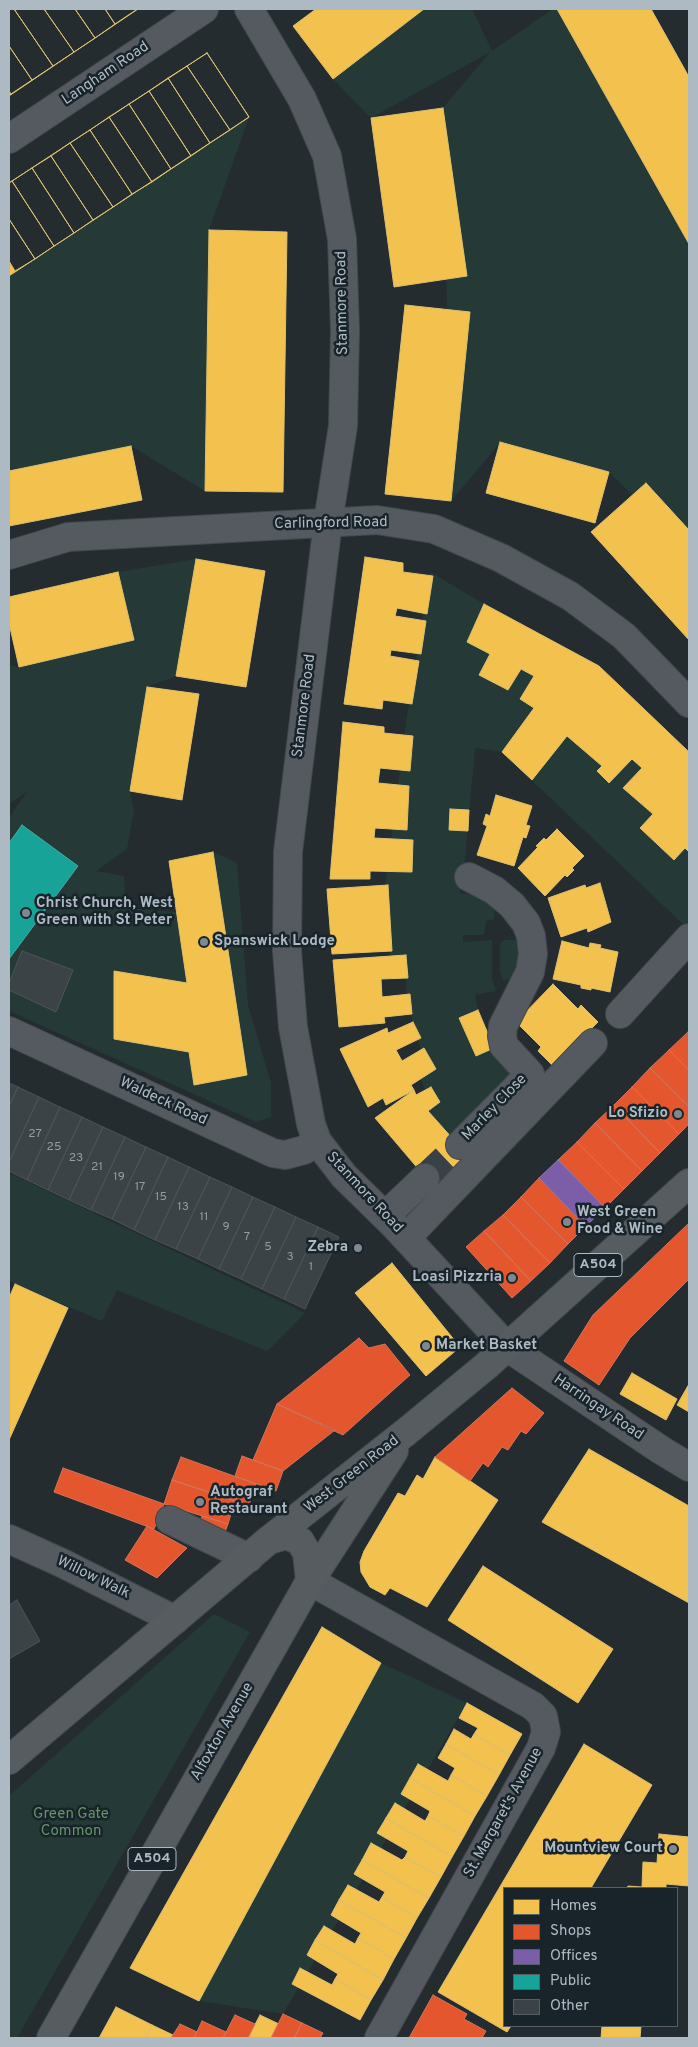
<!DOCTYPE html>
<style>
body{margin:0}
#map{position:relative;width:698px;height:2047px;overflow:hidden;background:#242c30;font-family:Overpass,sans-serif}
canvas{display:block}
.frame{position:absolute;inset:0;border:10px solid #adb9c3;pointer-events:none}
.legend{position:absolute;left:503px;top:1887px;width:175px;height:140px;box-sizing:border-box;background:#18232a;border:1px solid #545f67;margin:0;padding:6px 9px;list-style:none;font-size:15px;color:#adb9c3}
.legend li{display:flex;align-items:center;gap:10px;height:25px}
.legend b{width:25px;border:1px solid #545f67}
</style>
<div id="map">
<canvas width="698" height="2047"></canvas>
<div class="frame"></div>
<ul class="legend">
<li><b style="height:14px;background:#f2c14e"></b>Homes</li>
<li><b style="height:14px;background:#e4572e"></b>Shops</li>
<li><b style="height:14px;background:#7b5ea7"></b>Offices</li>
<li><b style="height:14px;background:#17a398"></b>Public</li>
<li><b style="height:14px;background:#3c4347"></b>Other</li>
</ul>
</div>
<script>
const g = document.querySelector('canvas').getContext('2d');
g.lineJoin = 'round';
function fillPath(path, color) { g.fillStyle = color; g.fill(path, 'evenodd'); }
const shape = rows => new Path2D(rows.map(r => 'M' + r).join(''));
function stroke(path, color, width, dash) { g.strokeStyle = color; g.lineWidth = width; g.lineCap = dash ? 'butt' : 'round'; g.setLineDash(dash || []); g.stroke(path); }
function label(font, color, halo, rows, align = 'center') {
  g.font = font + ' Overpass,sans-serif'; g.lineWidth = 5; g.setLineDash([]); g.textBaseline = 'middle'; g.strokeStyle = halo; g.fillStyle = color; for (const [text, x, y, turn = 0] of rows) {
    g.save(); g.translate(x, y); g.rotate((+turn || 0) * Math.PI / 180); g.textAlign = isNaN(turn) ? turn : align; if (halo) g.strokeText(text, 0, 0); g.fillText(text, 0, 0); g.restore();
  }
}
fillPath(shape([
 [424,9,472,9,492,51,553,9,557,9,689,244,689,551,609,472,501,442,451,501,443,108,490,52,371,118,333,79],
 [249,117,209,230,205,491,131,446,9,471,9,276],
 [196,559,176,676,147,687,130,791,134,810,127,849,96,871,124,876,126,908,176,912,213,852,237,863,248,1005,271,1083,271,1117,256,1122,9,1011,9,817,28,791,9,804,9,665,19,667,134,640,118,572],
 [430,572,484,604,481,631,562,681,689,798,689,923,686,927,502,752,475,748,465,858,460,893,474,895,495,902,494,919,486,921,484,935,463,935,463,942,492,940,492,978,496,991,475,995,478,1010,459,1019,476,1056,494,1048,518,1072,453,1138,425,1117,427,1094,419,1075,422,1055,407,1001,405,959,390,960,385,887,406,723],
 [524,939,517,972,511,978,504,981,500,973,500,944,504,940],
 [9,1173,305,1313,267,1351,117,1290,102,1321,15,1284,9,1280],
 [214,1614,250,1632,17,2038,9,2038,9,1796],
 [381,1663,467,1703,283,2014,199,2001]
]), '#253a37');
const homes = shape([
 [9,9,138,9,9,96,9,9],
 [9,9,14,9,53,66,32,80,9,46,9,9],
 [14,9,44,9,74,52,53,66,14,9],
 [44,9,75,9,95,38,74,52,44,9],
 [75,9,105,9,115,24,95,38,75,9],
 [105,9,135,9,136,10,115,24,105,9],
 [316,9,424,9,333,79,293,26,316,9],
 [557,9,651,9,689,77,689,244,557,9],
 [9,46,32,80,11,94,9,91,9,46],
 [207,53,249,117,9,276,9,183,207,53],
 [207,53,249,117,230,130,187,66,207,53],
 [187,66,230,130,210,143,168,78,187,66],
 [168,78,210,143,191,156,149,91,168,78],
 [149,91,191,156,171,169,129,104,149,91],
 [129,104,171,169,152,182,109,117,129,104],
 [443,108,467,276,394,287,371,118,443,108],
 [109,117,152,182,132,194,90,130,109,117],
 [90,130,132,194,113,207,70,143,90,130],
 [70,143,113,207,93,220,51,156,70,143],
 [51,156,93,220,74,233,32,168,51,156],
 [32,168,74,233,54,246,12,181,32,168],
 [12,181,54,246,35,259,9,219,9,183,12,181],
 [9,219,35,259,15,271,9,261,9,219],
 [209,230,287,232,283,492,205,491,209,230],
 [405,305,470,312,451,501,385,494,405,305],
 [500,442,609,472,595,523,486,493,500,442],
 [131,446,142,500,9,526,9,471,131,446],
 [646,483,689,530,689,640,591,532,646,483],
 [365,557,403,563,403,572,433,576,427,614,397,608,395,616,426,621,421,654,391,650,390,656,419,661,412,704,383,700,382,709,344,704,365,557],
 [196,559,265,571,246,687,176,676,196,559],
 [118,572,134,640,19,667,9,623,9,597,118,572],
 [484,604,599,666,689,752,689,852,685,848,674,860,640,828,653,814,623,788,642,768,632,759,609,783,597,771,602,766,567,736,532,780,502,752,534,708,520,699,534,676,521,669,508,690,479,675,490,654,467,642,484,604],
 [147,687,199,694,182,800,130,791,147,687],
 [343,722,384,727,384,733,413,736,410,771,380,768,378,783,409,786,407,830,375,828,374,838,413,840,412,872,370,871,370,879,330,879,343,722],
 [496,795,532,806,526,825,530,826,526,838,523,837,514,866,477,855,487,826,483,824,486,814,490,816,496,795],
 [450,809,469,810,468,831,449,830,450,809],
 [557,829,584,856,572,868,574,870,567,877,565,875,545,896,518,868,538,847,536,846,544,838,546,840,557,829],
 [213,852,247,1075,194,1085,189,1052,114,1039,114,971,187,983,169,861,213,852],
 [600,883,611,922,588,932,587,928,561,937,548,898,585,885,586,888,600,883],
 [388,885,392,951,332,954,327,889,388,885],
 [562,941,589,948,590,943,601,945,600,948,618,952,610,992,591,988,591,990,581,988,581,985,553,979,562,941],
 [406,955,408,978,381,979,382,997,410,994,412,1014,384,1017,385,1023,339,1027,333,960,406,955],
 [553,984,578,1009,581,1005,598,1022,554,1067,538,1051,541,1047,516,1022,553,984],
 [478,1010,494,1048,476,1056,459,1018,478,1010],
 [413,1022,421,1038,396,1050,402,1061,424,1048,436,1069,411,1085,414,1090,386,1105,383,1098,368,1107,340,1049,387,1028,388,1033,413,1022],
 [431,1087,440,1102,428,1111,470,1158,437,1191,375,1118,414,1090,416,1095,431,1087],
 [392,1263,460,1347,426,1376,355,1293,392,1263],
 [15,1284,68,1308,9,1440,9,1298,15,1284],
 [632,1373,677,1399,666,1420,620,1394,632,1373],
 [689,1384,689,1412,677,1405,689,1384],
 [589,1449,689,1506,689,1603,542,1522,589,1449],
 [435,1457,498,1500,427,1607,390,1588,385,1595,370,1587,361,1572,360,1562,364,1551,398,1493,405,1496,417,1475,423,1479,435,1457],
 [483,1566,613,1649,578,1703,448,1620,483,1566],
 [322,1627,381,1663,199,2001,130,1968,322,1627],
 [467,1703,522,1734,510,1755,474,1734,478,1728,459,1718,467,1703],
 [454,1729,471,1739,474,1734,510,1755,499,1775,446,1744,454,1729],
 [446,1744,499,1775,487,1796,451,1775,455,1768,438,1758,446,1744],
 [584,1744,652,1785,591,1888,504,1888,504,2026,511,2026,507,2032,438,1992,584,1744],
 [418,1764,448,1781,451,1775,487,1796,475,1816,410,1778,418,1764],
 [410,1778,475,1816,464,1836,428,1816,430,1811,401,1794,410,1778],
 [395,1803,425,1821,428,1816,464,1836,452,1857,386,1818,395,1803],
 [386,1818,452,1857,441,1877,405,1857,408,1851,377,1833,386,1818],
 [659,1834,689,1837,689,1886,666,1884,666,1888,627,1888,628,1886,642,1887,643,1862,657,1863,659,1834],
 [371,1843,402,1860,405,1857,441,1877,429,1898,362,1860,371,1843],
 [362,1860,429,1898,417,1918,382,1897,385,1892,354,1874,362,1860],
 [348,1885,379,1902,382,1897,417,1918,406,1938,339,1900,348,1885],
 [339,1900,406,1938,394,1959,358,1938,361,1933,331,1915,339,1900],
 [324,1926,355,1944,358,1938,394,1959,383,1980,315,1940,324,1926],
 [315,1940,383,1980,371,2000,335,1979,338,1974,307,1955,315,1940],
 [300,1968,332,1985,335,1979,371,2000,360,2020,292,1984,300,1968],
 [116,2007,152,2025,145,2038,99,2038,116,2007],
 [260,2015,279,2024,271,2038,248,2038,260,2015],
 [152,2025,173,2035,171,2038,145,2038,152,2025],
 [602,2026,641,2026,640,2038,601,2038,602,2026]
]);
fillPath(homes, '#f2c14e');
stroke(homes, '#ddbf71', 1);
const shops = shape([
 [688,1032,689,1033,689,1070,669,1050,688,1032],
 [669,1050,689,1070,689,1107,650,1068,669,1050],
 [650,1068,689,1107,689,1124,679,1134,632,1087,650,1068],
 [632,1087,679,1134,660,1153,614,1105,632,1087],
 [614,1105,660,1153,642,1171,595,1123,614,1105],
 [595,1123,642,1171,624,1189,577,1142,595,1123],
 [577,1142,624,1189,605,1208,558,1160,577,1142],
 [539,1178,586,1226,568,1244,521,1197,539,1178],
 [521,1197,568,1244,550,1263,503,1215,521,1197],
 [503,1215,550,1263,531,1281,484,1231,503,1215],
 [689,1223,689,1279,630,1338,599,1385,564,1361,593,1315,689,1223],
 [484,1231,531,1281,512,1298,466,1247,484,1231],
 [359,1338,369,1348,385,1344,410,1375,343,1435,277,1404,359,1338],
 [512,1388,544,1413,526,1434,521,1431,508,1450,502,1447,488,1467,483,1463,470,1481,435,1457,512,1388],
 [277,1404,335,1430,283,1471,253,1460,277,1404],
 [242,1456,283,1471,276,1491,235,1476,242,1456],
 [181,1457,256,1484,249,1505,172,1480,181,1457],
 [63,1468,164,1504,154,1529,54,1492,63,1468],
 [172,1480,235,1501,228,1524,164,1504,172,1480],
 [202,1516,228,1524,225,1532,200,1524,202,1516],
 [147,1526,187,1548,157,1578,125,1560,147,1526],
 [433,1995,467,2014,464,2019,486,2031,482,2038,409,2038,433,1995],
 [283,2014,302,2023,294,2038,271,2038,283,2014],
 [235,2015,255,2024,248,2038,223,2038,235,2015],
 [202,2021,226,2032,223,2038,194,2038,202,2021],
 [302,2023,323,2033,320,2038,294,2038,302,2023],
 [180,2024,197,2032,194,2038,171,2038,180,2024]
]);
fillPath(shops, '#e4572e');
stroke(shops, '#d4745b', 1);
const offices = shape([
 [558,1160,605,1208,586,1226,539,1178,558,1160]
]);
fillPath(offices, '#7b5ea7');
stroke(offices, '#8a79af', 1);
const public = shape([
 [22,825,78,866,9,959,9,843,22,825]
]);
fillPath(public, '#17a398');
stroke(public, '#44aaa5', 1);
const building = shape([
 [22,951,73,970,56,1012,9,990,9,983,22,951],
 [9,1083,18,1087,9,1106,9,1083],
 [18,1087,39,1097,9,1162,9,1106,18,1087],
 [39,1097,60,1107,27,1180,9,1171,9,1162,39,1097],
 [60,1107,82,1117,48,1190,27,1180,60,1107],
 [82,1117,103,1127,69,1200,48,1190,82,1117],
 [103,1127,125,1137,91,1210,69,1200,103,1127],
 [125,1137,146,1147,112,1219,91,1210,125,1137],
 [146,1147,168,1157,134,1230,112,1219,146,1147],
 [168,1157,189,1167,155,1240,134,1230,168,1157],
 [189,1167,210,1177,176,1249,155,1240,189,1167],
 [210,1177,232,1187,198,1259,176,1249,210,1177],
 [232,1187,253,1197,219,1269,198,1259,232,1187],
 [253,1197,275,1207,241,1279,219,1269,253,1197],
 [275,1207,296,1217,262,1289,241,1279,275,1207],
 [296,1217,318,1227,284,1299,262,1289,296,1217],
 [318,1227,339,1237,305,1309,284,1299,318,1227],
 [17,1600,40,1641,9,1659,9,1605,17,1600]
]);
fillPath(building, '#3c4347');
stroke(building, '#4c5458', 1);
stroke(shape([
 [425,1178,460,1145]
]), '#394146', 28, [28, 14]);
const minor = shape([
 [249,9,302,99,327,156,342,239,345,331,343,426,328,522,288,852,287,951,293,1027,311,1124,317,1141,344,1176,394,1225,507,1347,661,1450,689,1467],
 [9,139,204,9],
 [9,555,68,537,377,520,434,529,501,558,570,596,624,636,689,703],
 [620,1014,689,938],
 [9,1031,273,1153,285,1155,304,1150,317,1141],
 [460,1145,530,1074,504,1046,502,1036,503,1026,530,972,533,954,531,936,526,923,512,905,494,890,469,877],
 [385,1216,425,1178],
 [406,1238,593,1043],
 [170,1520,249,1558],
 [9,1539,62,1563,175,1620],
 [310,1581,533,1706,543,1716,546,1732,541,1748,379,2038]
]);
const major = shape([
 [269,1540,286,1535,300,1541,307,1553,310,1581],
 [9,1760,269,1540,406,1432,486,1366,689,1183],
 [51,2038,310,1581,394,1451]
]);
stroke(minor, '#42484b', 30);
stroke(major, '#41494d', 30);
stroke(minor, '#545a5f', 28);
stroke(major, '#575c61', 28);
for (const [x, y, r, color] of [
 [26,913,5,"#7d8890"],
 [204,942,5,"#7d8890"],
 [678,1114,5,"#7d8890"],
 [567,1222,5,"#7d8890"],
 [358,1248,5,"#7d8890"],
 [512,1278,5,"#7d8890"],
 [426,1346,5,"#7d8890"],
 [200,1502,5,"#7d8890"],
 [673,1849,5,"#7d8890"]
]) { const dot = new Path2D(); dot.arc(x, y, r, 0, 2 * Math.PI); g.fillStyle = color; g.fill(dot); stroke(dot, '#18232a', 2); }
label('12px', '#919ca4', null, [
 ["27",35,1135],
 ["25",54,1148],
 ["23",76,1159],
 ["21",97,1168],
 ["19",119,1178],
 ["17",140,1188],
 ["15",161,1198],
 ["13",183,1208],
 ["11",204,1218],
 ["9",226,1228],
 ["7",247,1238],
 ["5",268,1248],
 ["3",290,1258],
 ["1",311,1268]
]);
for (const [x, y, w] of [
 [598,1265,48],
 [152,1859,48]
]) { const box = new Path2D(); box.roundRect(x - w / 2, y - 11.5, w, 23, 4); g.fillStyle = '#18232a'; g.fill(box); stroke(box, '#adb9c3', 1); }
label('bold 14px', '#adb9c3', null, [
 ["A504",598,1265],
 ["A504",152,1859]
]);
label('15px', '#adb9c3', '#18232a', [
 ["Langham Road",106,74,-34],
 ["Stanmore Road",343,303,-91],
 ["Carlingford Road",331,524,-1],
 ["Stanmore Road",305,706,-83],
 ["Waldeck Road",163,1102,25],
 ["Marley Close",495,1108,-46],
 ["Stanmore Road",364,1193,47],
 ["Harringay Road",598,1408,34],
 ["West Green Road",352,1475,-38],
 ["Willow Walk",93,1578,26],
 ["Alfoxton Avenue",223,1732,-60],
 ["St. Margaret's Avenue",504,1813,-61]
]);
label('bold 15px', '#adb9c3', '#18232a', [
 ["Christ Church, West",36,904],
 ["Green with St Peter",36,921],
 ["Spanswick Lodge",214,942],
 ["Lo Sfizio",668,1114,"right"],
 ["West Green",577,1213],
 ["Food & Wine",577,1230],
 ["Zebra",348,1248,"right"],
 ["Loasi Pizzria",502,1278,"right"],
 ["Market Basket",436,1346],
 ["Autograf",210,1493],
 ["Restaurant",210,1510],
 ["Mountview Court",663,1849,"right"]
], 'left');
label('15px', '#659368', '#18232a', [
 ["Green Gate",71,1815],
 ["Common",71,1832]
]);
</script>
